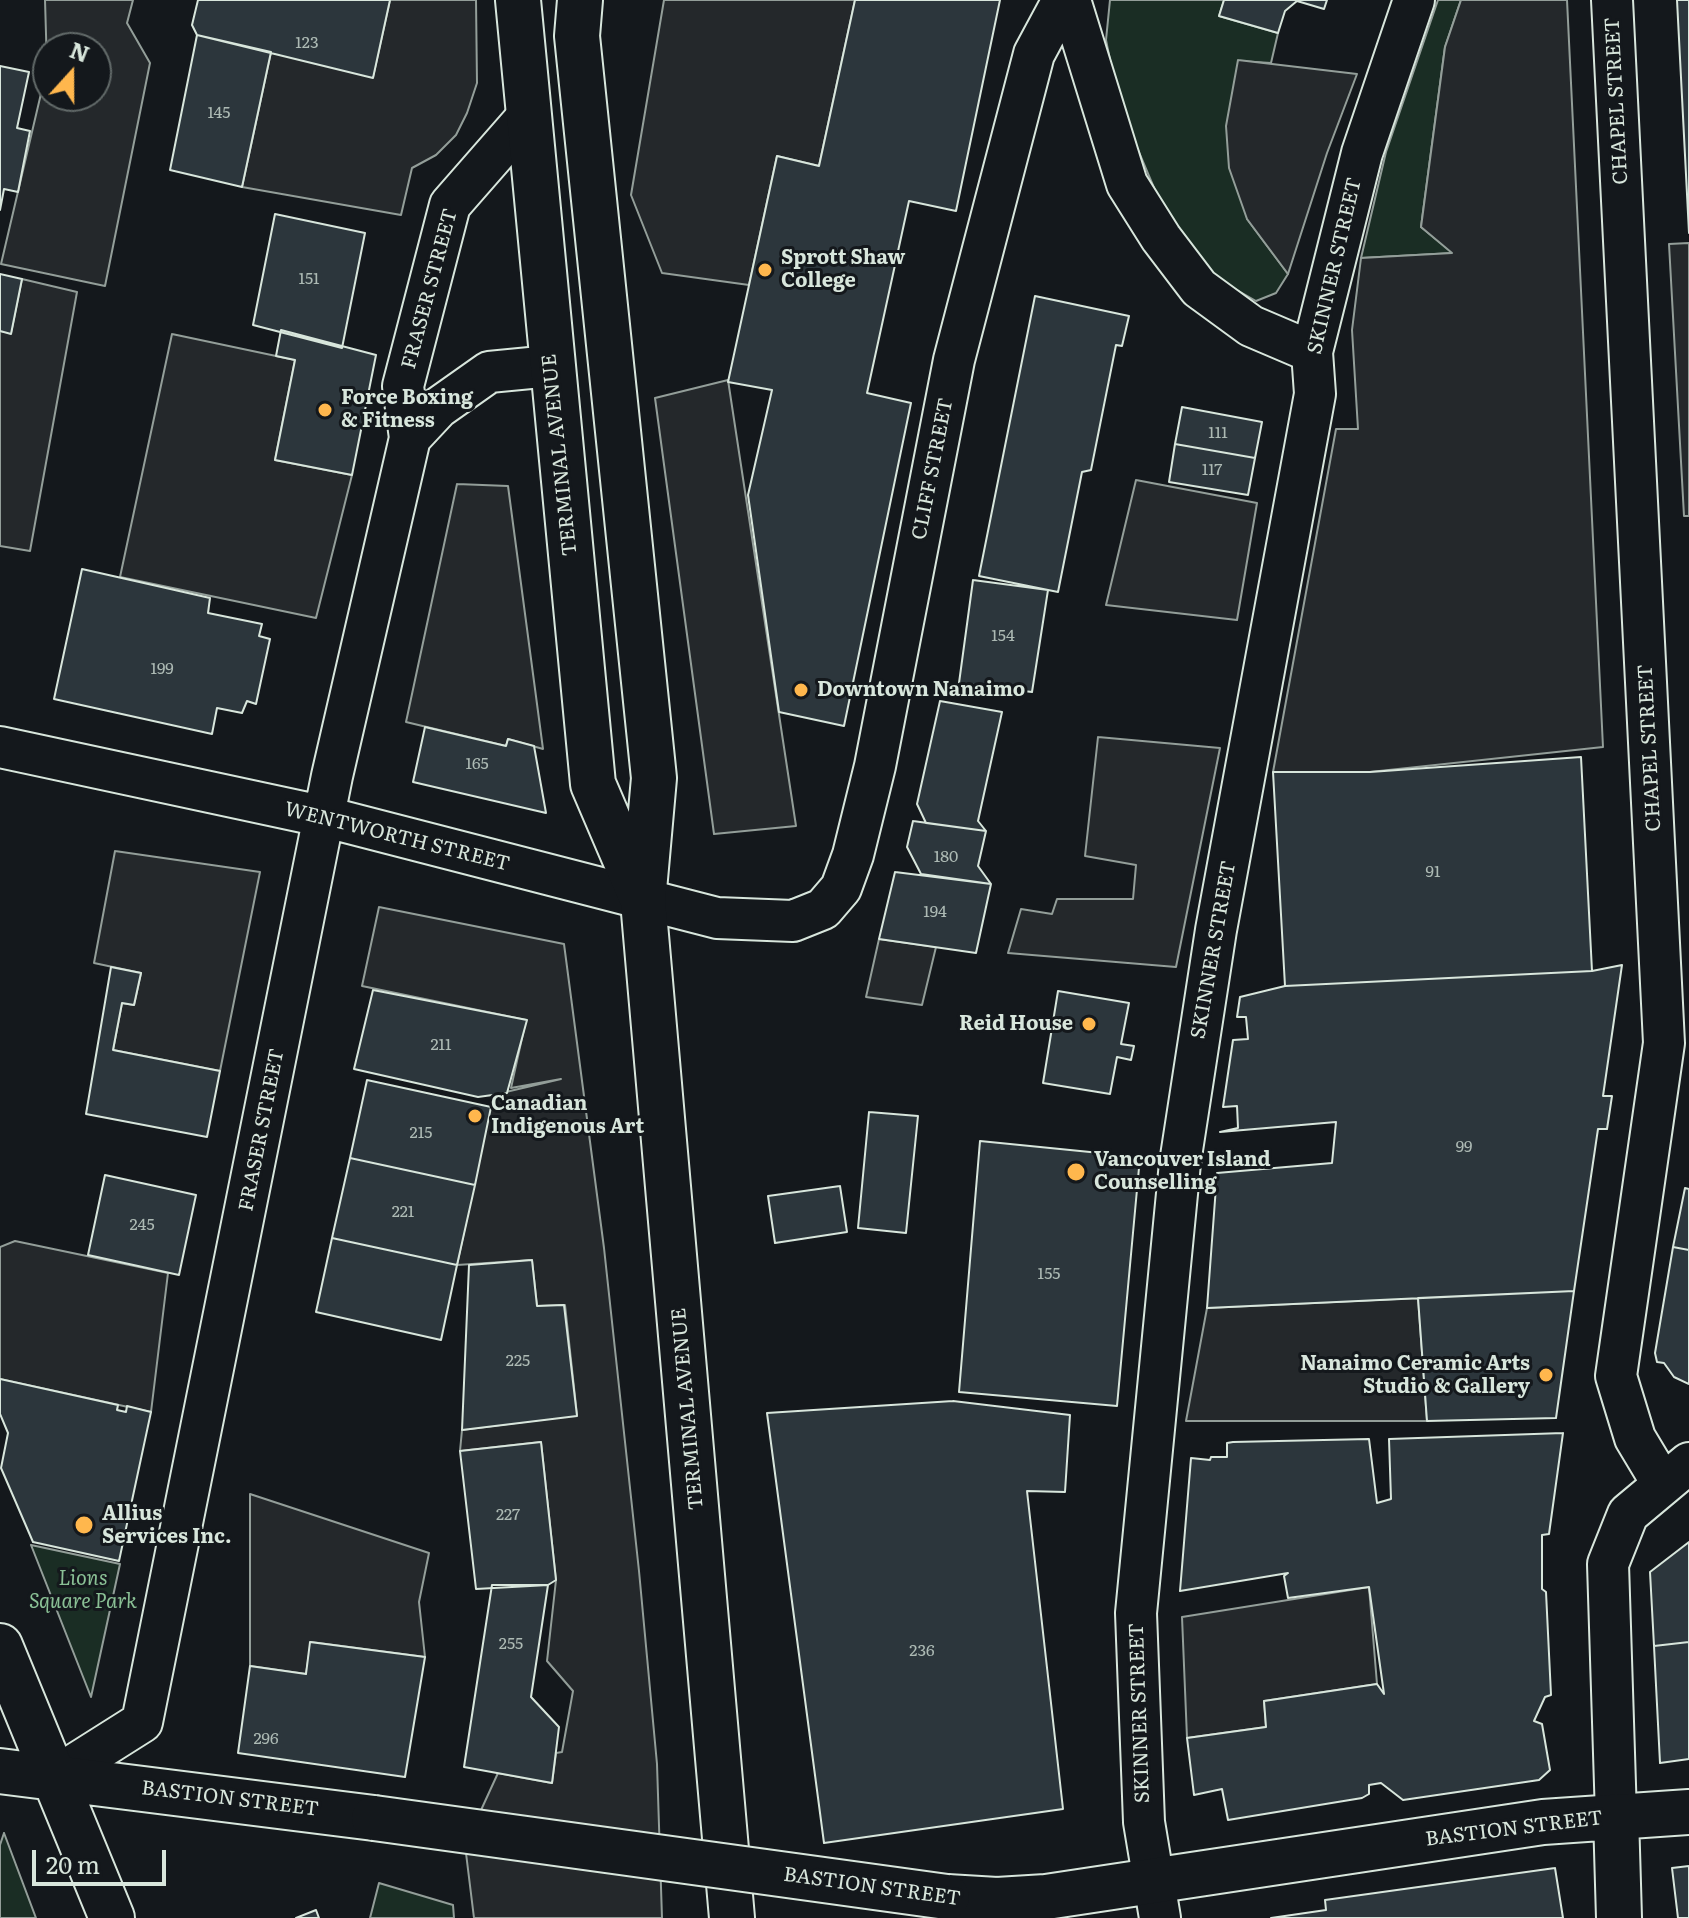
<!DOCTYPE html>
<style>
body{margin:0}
#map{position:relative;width:1689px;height:1918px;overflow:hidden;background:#14181c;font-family:Literata,serif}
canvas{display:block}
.north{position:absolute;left:32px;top:32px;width:80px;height:80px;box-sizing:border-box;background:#14181c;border:2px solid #626a69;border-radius:50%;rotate:21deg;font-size:22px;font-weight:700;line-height:32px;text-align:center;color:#d8e6dc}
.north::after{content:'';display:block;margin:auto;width:28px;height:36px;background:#ffb74d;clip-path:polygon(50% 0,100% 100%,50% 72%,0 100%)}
.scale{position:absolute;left:32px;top:1850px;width:134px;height:36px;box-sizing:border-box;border:4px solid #d8e6dc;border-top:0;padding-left:10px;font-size:24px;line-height:28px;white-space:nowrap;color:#d8e6dc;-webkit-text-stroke:6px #14181c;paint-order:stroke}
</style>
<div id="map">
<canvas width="1689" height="1918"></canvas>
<div class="north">N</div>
<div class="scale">20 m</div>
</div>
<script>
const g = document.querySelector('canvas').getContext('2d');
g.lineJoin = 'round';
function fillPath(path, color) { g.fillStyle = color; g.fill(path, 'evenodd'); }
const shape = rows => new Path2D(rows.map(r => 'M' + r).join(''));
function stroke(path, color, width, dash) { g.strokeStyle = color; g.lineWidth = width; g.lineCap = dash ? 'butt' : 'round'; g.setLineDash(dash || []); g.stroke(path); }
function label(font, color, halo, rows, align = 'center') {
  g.font = font + ' Literata,serif'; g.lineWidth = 6; g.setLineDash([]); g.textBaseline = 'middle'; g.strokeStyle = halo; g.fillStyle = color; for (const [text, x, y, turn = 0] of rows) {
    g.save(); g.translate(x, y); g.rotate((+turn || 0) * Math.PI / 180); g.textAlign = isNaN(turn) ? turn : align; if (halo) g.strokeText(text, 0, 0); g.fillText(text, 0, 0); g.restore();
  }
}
const green = shape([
 [1110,0,1224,0,1219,16,1278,33,1271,63,1238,61,1247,219,1288,274,1276,293,1256,301,1216,278,1160,202,1119,105,1106,40,1110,0],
 [1438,0,1461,0,1445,47,1421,227,1453,253,1361,258,1386,152,1438,0],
 [31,1545,120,1564,91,1697,31,1545],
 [4,1833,36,1918,0,1918,0,1845,4,1833],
 [379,1883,453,1905,454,1918,370,1918,379,1883]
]);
fillPath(green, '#1a2d24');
stroke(green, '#939e99', 2);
const parking = shape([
 [45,0,133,0,127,23,150,63,105,286,1,264,47,68,45,0],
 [48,48,96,48,96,96,48,96,48,48],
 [390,0,476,0,477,83,467,113,456,135,436,155,412,168,401,215,242,187,271,52,373,77,390,0],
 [664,0,855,0,819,166,777,156,749,285,662,273,631,195,664,0],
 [1461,0,1567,0,1603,747,1370,772,1273,772,1336,429,1358,429,1352,330,1361,258,1452,253,1421,227,1445,47,1461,0],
 [1238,60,1357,74,1327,153,1288,274,1247,219,1229,168,1226,126,1238,60],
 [1689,243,1689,516,1684,516,1669,244,1689,243],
 [22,279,77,292,30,551,0,546,0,331,11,333,22,279],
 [172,334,295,360,275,460,352,475,316,618,120,577,172,334],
 [728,380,796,826,714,834,655,398,728,380],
 [1136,480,1257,503,1237,620,1106,605,1136,480],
 [457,484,508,486,543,749,508,739,506,746,406,722,457,484],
 [1098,737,1220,748,1176,967,1008,953,1021,909,1052,914,1057,899,1133,899,1136,865,1085,856,1098,737],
 [115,851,260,872,220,1071,113,1050,122,1003,134,1005,141,973,94,963,115,851],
 [379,907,564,944,604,1248,639,1571,657,1764,662,1918,474,1918,465,1845,498,1773,552,1783,556,1753,562,1752,573,1691,547,1661,556,1580,541,1442,460,1451,462,1430,577,1415,565,1305,537,1306,532,1260,457,1265,493,1095,561,1079,511,1088,526,1020,362,986,379,907],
 [879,939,936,947,922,1005,866,997,879,939],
 [15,1241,168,1273,151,1412,0,1379,0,1247,15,1241],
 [1418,1298,1427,1421,1186,1421,1207,1308,1418,1298],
 [250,1494,429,1553,419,1602,425,1657,311,1642,306,1674,250,1666,250,1494],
 [1369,1587,1377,1684,1264,1701,1266,1727,1187,1738,1182,1617,1369,1587]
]);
fillPath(parking, '#24282b');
stroke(parking, '#939e99', 2);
const building = shape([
 [198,0,390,0,373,78,197,35,192,25,198,0],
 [855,0,1000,0,956,211,909,201,867,393,911,403,844,726,779,712,748,495,772,390,728,382,777,156,819,166,855,0],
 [1224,0,1327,0,1324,9,1297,1,1285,11,1278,33,1219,16,1224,0],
 [1677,0,1689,0,1689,233,1677,0],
 [197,35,271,52,242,187,170,170,197,35],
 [0,66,29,72,17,128,30,131,18,192,4,189,0,210,0,66],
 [275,214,365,233,342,348,253,325,275,214],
 [0,274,22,279,11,334,0,331,0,274],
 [1035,296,1129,316,1122,346,1116,345,1091,470,1082,472,1058,592,979,576,1035,296],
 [281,330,376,355,352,475,275,460,295,360,276,356,281,330],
 [1182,407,1262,422,1255,458,1175,444,1182,407],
 [1175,444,1255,458,1248,495,1169,482,1175,444],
 [82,569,210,598,208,613,262,624,259,636,270,639,256,704,247,701,242,713,217,708,212,734,54,699,82,569],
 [973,580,1048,590,1032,692,959,683,973,580],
 [940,701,1002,712,978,821,986,831,926,823,917,804,940,701],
 [425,727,506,746,508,739,534,746,546,813,413,782,425,727],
 [1581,757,1592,971,1285,986,1273,772,1370,772,1581,757],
 [913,821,986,831,978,866,991,884,921,874,907,847,913,821],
 [895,872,991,884,976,953,879,939,895,872],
 [1622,965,1603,1096,1612,1096,1607,1129,1598,1129,1574,1291,1207,1308,1217,1173,1332,1163,1336,1122,1220,1132,1238,1128,1237,1106,1223,1107,1233,1040,1248,1039,1246,1017,1237,1017,1240,997,1285,986,1592,971,1622,965],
 [111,967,141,973,134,1005,122,1003,113,1050,220,1071,207,1137,86,1114,111,967],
 [373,990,527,1020,507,1093,478,1097,354,1069,373,990],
 [1058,991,1129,1003,1121,1044,1134,1046,1131,1060,1117,1057,1110,1094,1043,1083,1058,991],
 [367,1080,491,1107,475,1185,350,1158,367,1080],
 [869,1112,918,1116,906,1233,858,1228,869,1112],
 [980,1141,1140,1157,1117,1406,959,1392,980,1141],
 [350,1158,475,1185,457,1265,332,1238,350,1158],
 [105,1175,196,1195,179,1275,88,1255,105,1175],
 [840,1186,847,1232,775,1243,768,1196,840,1186],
 [1685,1188,1689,1189,1689,1250,1673,1247,1685,1188],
 [332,1238,457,1265,441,1340,316,1312,332,1238],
 [1673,1247,1689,1250,1689,1384,1674,1377,1664,1363,1657,1362,1655,1353,1673,1247],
 [532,1260,537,1306,564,1305,577,1416,462,1430,469,1265,532,1260],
 [1574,1291,1556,1418,1427,1421,1418,1298,1574,1291],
 [0,1379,118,1405,117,1410,126,1412,127,1406,151,1412,119,1561,33,1542,1,1468,8,1433,0,1414,0,1379],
 [953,1401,1070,1415,1065,1492,1027,1491,1063,1809,824,1843,767,1413,953,1401],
 [1563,1433,1549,1534,1542,1535,1542,1589,1546,1592,1551,1695,1545,1697,1534,1721,1542,1724,1550,1770,1539,1780,1403,1800,1381,1783,1369,1785,1369,1794,1362,1798,1228,1820,1222,1789,1194,1795,1187,1738,1266,1727,1264,1701,1377,1684,1384,1694,1369,1587,1288,1598,1284,1576,1288,1573,1180,1591,1191,1458,1210,1460,1211,1457,1227,1457,1227,1443,1233,1442,1369,1439,1377,1503,1391,1499,1389,1439,1563,1433],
 [541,1442,556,1580,548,1585,476,1589,460,1451,541,1442],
 [1689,1542,1689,1642,1654,1646,1650,1572,1689,1542],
 [492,1585,548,1585,531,1697,559,1727,552,1783,464,1767,492,1585],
 [310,1642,425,1657,405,1777,238,1753,250,1666,306,1674,310,1642],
 [1689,1642,1689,1759,1660,1763,1654,1646,1689,1642],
 [1689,1866,1689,1918,1678,1918,1672,1868,1689,1866],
 [1555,1868,1563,1918,1271,1918,1326,1910,1325,1900,1555,1868],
 [316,1910,319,1918,296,1918,316,1910]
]);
fillPath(building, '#2c363c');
stroke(building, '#d8e6dc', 2);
const street = shape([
 [1070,0,1127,184,1161,238,1199,288,1251,326,1312,352],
 [1612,0,1664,1043,1616,1376,1635,1438,1662,1483],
 [410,438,438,408,489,372,551,366],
 [0,747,326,817,717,918,793,921,823,909,841,888,853,855,875,766,954,360,1034,54,1063,0],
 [55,1777,142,1722,332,776,410,438,403,386,450,205,527,117],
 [1616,1816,1608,1564,1628,1514,1689,1463],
 [1160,1918,1144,1822,1136,1613,1180,1163,1216,930,1315,394,1312,352,1362,153,1414,0]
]);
const secondary = shape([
 [0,1646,112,1918],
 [0,1771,374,1818],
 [1616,1816,1619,1918],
 [947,1897,997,1900,1046,1897,1543,1822,1689,1812]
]);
const highway = shape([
 [518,0,593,784,641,896],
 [580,0,577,36,654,778,643,901,732,1918]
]);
stroke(street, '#d8e6dc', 44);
stroke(secondary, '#d8e6dc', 48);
stroke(highway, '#d8e6dc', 48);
stroke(street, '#14181c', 40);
stroke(secondary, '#14181c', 44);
stroke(highway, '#14181c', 44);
const secondaryBridge = shape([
 [374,1818,947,1897]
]);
stroke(secondaryBridge, '#d8e6dc', 48, []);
stroke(secondaryBridge, '#14181c', 44);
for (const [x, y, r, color] of [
 [765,270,8,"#ffb74d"],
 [325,410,8,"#ffb74d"],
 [801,690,8,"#ffb74d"],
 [1089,1024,8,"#ffb74d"],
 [475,1116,8,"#ffb74d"],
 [1076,1172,10,"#ffb74d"],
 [1546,1375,8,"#ffb74d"],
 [84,1525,10,"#ffb74d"]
]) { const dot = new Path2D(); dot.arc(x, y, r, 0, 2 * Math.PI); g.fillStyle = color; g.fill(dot); stroke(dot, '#14181c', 3); }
label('16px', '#adbab4', null, [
 ["123",307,43],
 ["145",219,113],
 ["151",309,279],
 ["111",1218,433],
 ["117",1212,470],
 ["154",1003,636],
 ["199",162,669],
 ["165",477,764],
 ["180",946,857],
 ["91",1433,872],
 ["194",935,912],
 ["211",441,1045],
 ["215",421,1133],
 ["99",1464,1147],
 ["221",403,1212],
 ["245",142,1225],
 ["155",1049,1274],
 ["225",518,1361],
 ["227",508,1515],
 ["255",511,1644],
 ["236",922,1651],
 ["296",266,1739]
]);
label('20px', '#d8e6dc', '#14181c', [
 ["CHAPEL STREET",1617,101,-93],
 ["SKINNER STREET",1335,266,-77],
 ["FRASER STREET",430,289,-75],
 ["TERMINAL AVENUE",560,455,-96],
 ["CLIFF STREET",933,469,-79],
 ["CHAPEL STREET",1650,748,-93],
 ["WENTWORTH STREET",397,837,14],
 ["SKINNER STREET",1214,950,-80],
 ["FRASER STREET",262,1130,-79],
 ["TERMINAL AVENUE",688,1409,-95],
 ["SKINNER STREET",1140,1713,-92],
 ["BASTION STREET",230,1799,7],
 ["BASTION STREET",1514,1829,-7],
 ["BASTION STREET",872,1887,8]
]);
label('bold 20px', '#d8e6dc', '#14181c', [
 ["Sprott Shaw",781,258],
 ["College",781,281],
 ["Force Boxing",341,398],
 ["& Fitness",341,421],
 ["Downtown Nanaimo",817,690],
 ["Reid House",1073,1024,"right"],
 ["Canadian",491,1104],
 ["Indigenous Art",491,1127],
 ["Vancouver Island",1094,1160],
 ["Counselling",1094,1183],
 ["Nanaimo Ceramic Arts",1530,1364,"right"],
 ["Studio & Gallery",1530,1387,"right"],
 ["Allius",102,1514],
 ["Services Inc.",102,1537]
], 'left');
label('italic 20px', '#8ac095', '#14181c', [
 ["Lions",83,1579],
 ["Square Park",83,1602]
]);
</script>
